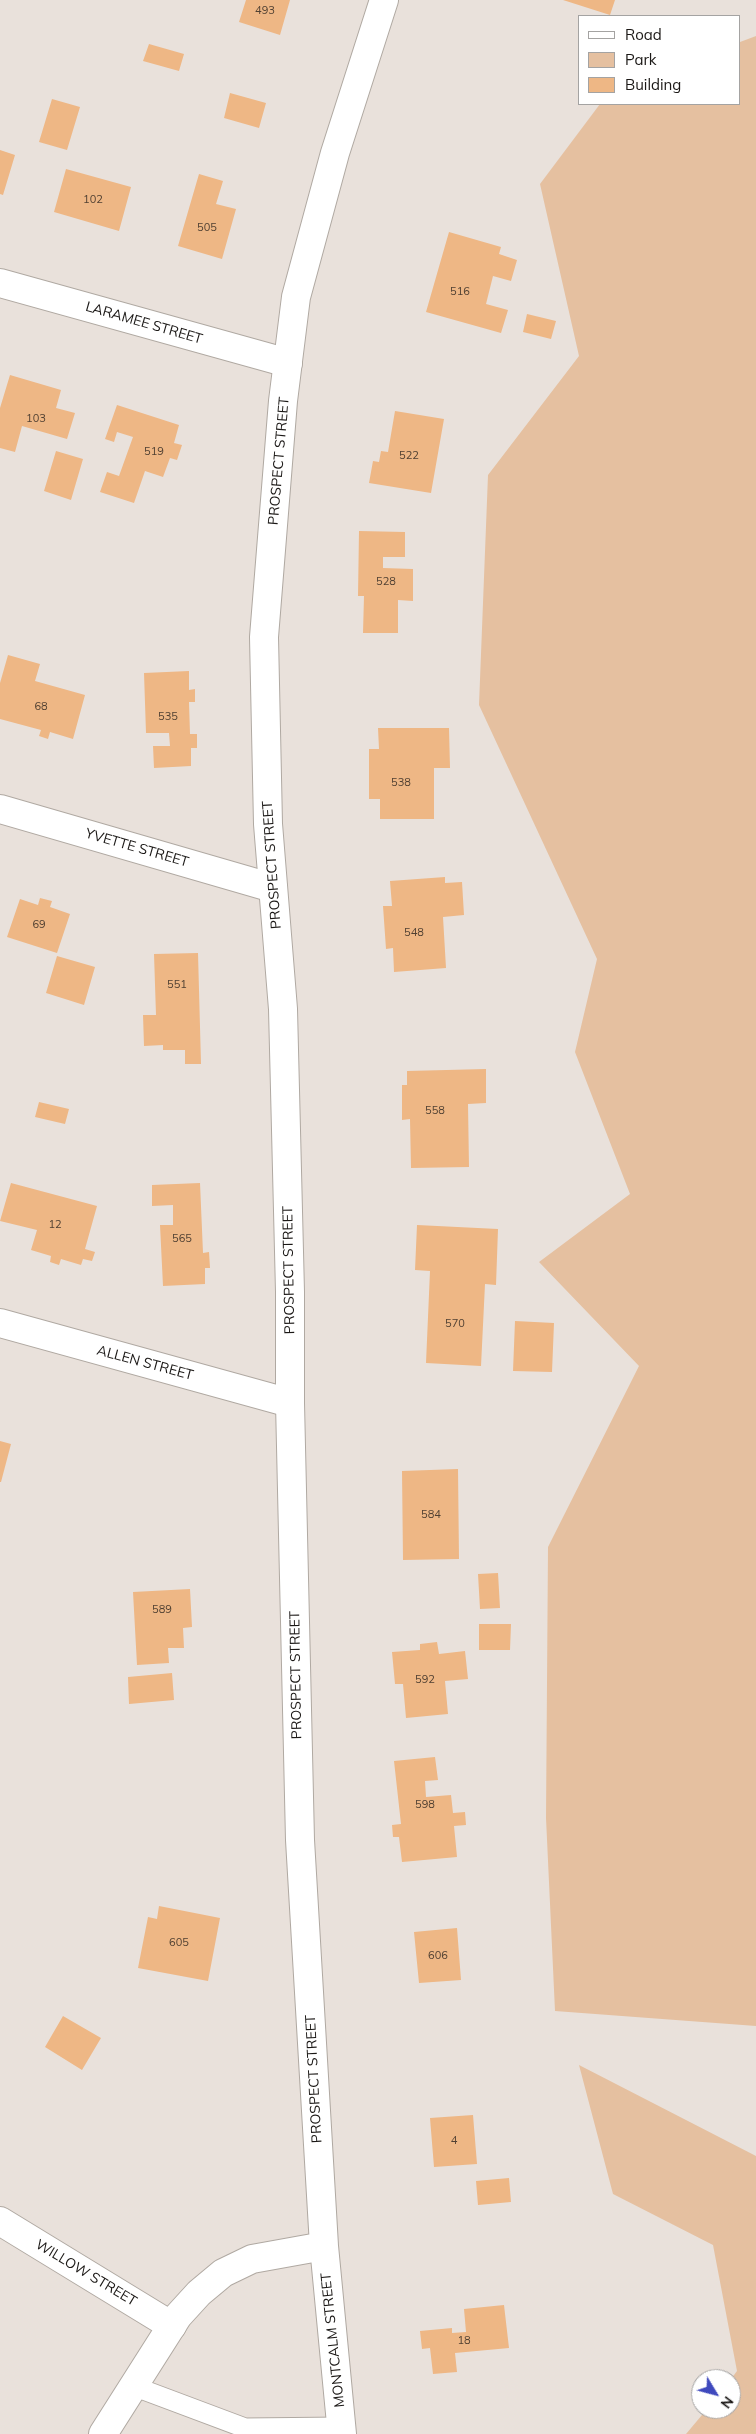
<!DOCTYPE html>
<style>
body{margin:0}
#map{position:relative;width:756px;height:2434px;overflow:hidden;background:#e9e1db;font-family:Mulish,sans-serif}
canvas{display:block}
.legend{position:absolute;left:578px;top:15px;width:162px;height:90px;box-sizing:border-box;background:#fff;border:1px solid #a4a3a2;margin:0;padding:6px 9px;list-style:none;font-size:15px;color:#1b1816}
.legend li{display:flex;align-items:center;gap:10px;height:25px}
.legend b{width:25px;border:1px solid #a4a3a2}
.north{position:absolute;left:691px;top:2369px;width:50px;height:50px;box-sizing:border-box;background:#fff;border:1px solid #a4a3a2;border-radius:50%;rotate:127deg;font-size:14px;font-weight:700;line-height:20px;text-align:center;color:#1b1816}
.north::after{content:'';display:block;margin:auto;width:18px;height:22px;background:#3f49bd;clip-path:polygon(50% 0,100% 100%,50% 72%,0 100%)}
</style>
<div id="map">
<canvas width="756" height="2434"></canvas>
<ul class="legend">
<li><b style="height:6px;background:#fff"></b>Road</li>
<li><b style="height:14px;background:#e5c0a0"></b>Park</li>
<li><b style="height:14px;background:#eeb785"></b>Building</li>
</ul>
<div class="north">N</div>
</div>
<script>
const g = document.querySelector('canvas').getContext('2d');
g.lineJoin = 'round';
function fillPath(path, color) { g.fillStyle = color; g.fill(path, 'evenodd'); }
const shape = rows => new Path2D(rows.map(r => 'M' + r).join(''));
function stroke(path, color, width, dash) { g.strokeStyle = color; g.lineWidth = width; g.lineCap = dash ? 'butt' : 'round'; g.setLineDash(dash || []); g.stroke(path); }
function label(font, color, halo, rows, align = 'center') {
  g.font = font + ' Mulish,sans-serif'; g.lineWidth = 5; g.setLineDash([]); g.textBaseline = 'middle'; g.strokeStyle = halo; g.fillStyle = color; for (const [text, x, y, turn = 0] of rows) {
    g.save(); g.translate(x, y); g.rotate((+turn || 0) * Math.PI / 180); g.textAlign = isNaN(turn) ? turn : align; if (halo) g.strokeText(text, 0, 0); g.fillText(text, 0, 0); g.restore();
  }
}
fillPath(shape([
 [756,36,756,2026,555,2011,546,1818,548,1547,639,1366,539,1262,630,1194,575,1052,597,959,479,705,488,475,579,356,540,184,600,104,740,104,740,42],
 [579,2065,756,2156,756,2434,686,2434,707,2409,731,2409,731,2379,737,2371,713,2245,613,2194]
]), '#e5c0a0');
fillPath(shape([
 [246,0,290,0,280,35,239,22],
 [563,0,615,0,610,15],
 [149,44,184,54,179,71,143,61],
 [230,93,266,103,259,128,224,118],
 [52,99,80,107,67,150,39,142],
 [0,150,15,155,3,195,0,194],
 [66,169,131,187,119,231,54,212],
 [199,174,223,181,216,204,236,209,222,259,178,246],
 [449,232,501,247,499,254,517,260,511,281,493,276,486,304,508,310,501,333,426,312],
 [527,314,556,321,551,339,523,332],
 [10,375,61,390,56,408,75,413,67,439,22,426,15,452,0,448,0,408],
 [117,405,179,425,174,443,182,445,177,460,170,458,163,477,145,471,134,503,100,492,107,472,119,476,133,437,117,432,114,442,105,439],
 [395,411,444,419,431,493,369,483,373,461,379,462,381,451,388,452],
 [56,451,83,459,71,500,44,491],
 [359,531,405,532,405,557,383,557,383,568,413,569,413,601,398,600,398,633,363,633,364,596,358,596],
 [8,655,40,664,35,681,85,695,73,739,50,732,48,739,39,736,41,730,0,719,0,683],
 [189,671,189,690,195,689,195,702,189,702,190,734,197,734,197,748,191,748,191,766,154,768,153,746,170,746,169,733,146,733,144,673],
 [378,728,449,728,450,768,434,768,434,819,380,819,380,799,369,799,369,749,379,749],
 [445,877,445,883,462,882,464,915,443,917,446,968,394,972,393,948,386,949,383,906,392,906,390,881],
 [40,898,52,901,50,907,70,914,57,953,7,937,20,899,38,905],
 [198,953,201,1064,185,1064,185,1050,163,1050,163,1045,144,1046,143,1015,156,1015,154,954],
 [57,956,95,967,84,1005,46,993],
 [486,1069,486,1103,468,1104,469,1167,411,1168,410,1119,402,1120,402,1085,407,1085,407,1071],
 [39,1102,69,1109,65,1124,35,1117],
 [11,1183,97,1206,85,1249,95,1252,92,1261,83,1259,81,1265,61,1259,59,1265,50,1262,51,1256,31,1250,37,1230,0,1221],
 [200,1183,203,1253,209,1252,210,1268,205,1268,205,1284,163,1286,160,1225,173,1225,173,1205,152,1206,152,1185],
 [417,1225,498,1229,496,1285,485,1284,481,1366,426,1363,430,1271,415,1270],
 [515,1321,554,1323,552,1372,513,1371],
 [0,1441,11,1444,1,1482,0,1482],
 [458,1469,459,1559,403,1560,402,1471],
 [498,1573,500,1608,480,1609,478,1574],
 [190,1589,192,1627,183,1628,184,1648,168,1648,169,1663,137,1665,133,1592],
 [479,1624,511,1624,510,1650,479,1650],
 [437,1642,439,1654,465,1651,468,1679,445,1681,448,1714,406,1718,403,1684,395,1684,392,1652,420,1650,420,1644],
 [172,1673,174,1700,129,1704,128,1677],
 [435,1757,438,1780,425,1781,426,1797,451,1795,453,1813,465,1812,466,1825,454,1826,457,1857,402,1862,399,1837,393,1837,392,1825,401,1824,394,1761],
 [159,1906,220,1918,208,1981,138,1968,148,1917,157,1919],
 [457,1928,461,1980,419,1983,414,1932],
 [63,2016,101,2038,82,2070,45,2047],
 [473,2115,477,2164,434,2167,430,2118],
 [509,2178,511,2202,478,2205,476,2181],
 [504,2305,509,2348,455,2353,457,2372,433,2374,430,2348,422,2349,420,2331,452,2328,452,2333,466,2332,464,2309]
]), '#eeb785');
const lane = shape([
 [133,2386,245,2428,342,2427]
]);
const street = shape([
 [0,283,288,363],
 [0,809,273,888],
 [0,1323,290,1403],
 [0,2221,172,2326]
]);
const secondary = shape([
 [103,2434,178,2316,199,2293,223,2273,252,2259,324,2246],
 [342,2434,324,2246,300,1840,290,1403,290,1292,283,1009,268,824,264,637,283,401,296,297,335,153,384,0]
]);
stroke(lane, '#b0a9a2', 21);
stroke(street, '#b0a9a2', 30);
stroke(secondary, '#b0a9a2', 30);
stroke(lane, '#fff', 19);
stroke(street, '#fff', 28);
stroke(secondary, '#fff', 28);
label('11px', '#504032', null, [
 ["493",265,11],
 ["102",93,200],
 ["505",207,228],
 ["516",460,292],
 ["103",36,419],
 ["519",154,452],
 ["522",409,456],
 ["528",386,582],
 ["68",41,707],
 ["535",168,717],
 ["538",401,783],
 ["69",39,925],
 ["548",414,933],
 ["551",177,985],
 ["558",435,1111],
 ["12",55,1225],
 ["565",182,1239],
 ["570",455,1324],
 ["584",431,1515],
 ["589",162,1610],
 ["592",425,1680],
 ["598",425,1805],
 ["605",179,1943],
 ["606",438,1956],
 ["4",454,2141],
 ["18",464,2341]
]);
label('14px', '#1b1816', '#fff', [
 ["LARAMEE STREET",144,323,16],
 ["PROSPECT STREET",279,461,-85],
 ["YVETTE STREET",137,848,16],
 ["PROSPECT STREET",272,865,-94],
 ["PROSPECT STREET",289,1270,-91],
 ["ALLEN STREET",145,1363,15],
 ["PROSPECT STREET",296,1675,-91],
 ["PROSPECT STREET",314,2079,-93],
 ["WILLOW STREET",86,2273,31],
 ["MONTCALM STREET",333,2340,-96]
]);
</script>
